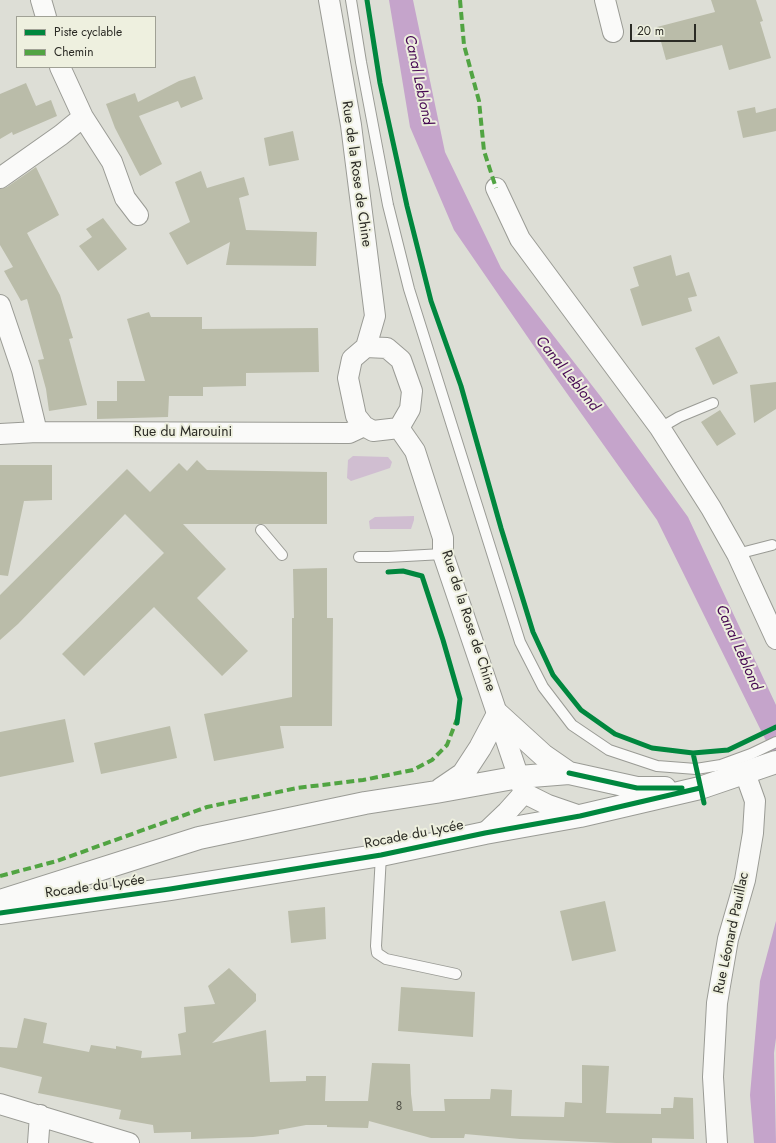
<!DOCTYPE html>
<meta charset="utf-8">
<style>
body{margin:0}
#map{position:relative;width:776px;height:1143px;overflow:hidden;background:#ddded6;font-family:Jost,sans-serif}
canvas{display:block}
.legend{position:absolute;left:16px;top:16px;width:140px;height:52px;box-sizing:border-box;background:#eef0df;border:1px solid #a0a195;margin:0;padding:5px 7px;list-style:none;font-size:12px;color:#2b2b25}
.legend li{display:flex;align-items:center;gap:8px;height:20px}
.legend b{width:20px;border:1px solid #a0a195}
.scale{position:absolute;left:630px;top:24px;width:66px;height:18px;box-sizing:border-box;border:2px solid #2b2b25;border-top:0;padding-left:5px;font-size:12px;line-height:14px;white-space:nowrap;color:#2b2b25;-webkit-text-stroke:3px #eef0df;paint-order:stroke}
</style>
<div id="map">
<canvas width="776" height="1143"></canvas>
<ul class="legend">
<li><b style="height:5px;background:#00873e"></b>Piste cyclable</li>
<li><b style="height:5px;background:#51a442"></b>Chemin</li>
</ul>
<div class="scale">20 m</div>
</div>
<script>
const g = document.querySelector('canvas').getContext('2d');
g.lineJoin = 'round';
function fillPath(path, color) { g.fillStyle = color; g.fill(path, 'evenodd'); }
const shape = rows => new Path2D(rows.map(r => 'M' + r).join(''));
function stroke(path, color, width, dash) { g.strokeStyle = color; g.lineWidth = width; g.lineCap = dash ? 'butt' : 'round'; g.setLineDash(dash || []); g.stroke(path); }
function label(font, color, halo, rows, align = 'center') {
  g.font = font + ' Jost,sans-serif'; g.lineWidth = 4; g.setLineDash([]); g.textBaseline = 'middle'; g.strokeStyle = halo; g.fillStyle = color; for (const [text, x, y, turn = 0] of rows) {
    g.save(); g.translate(x, y); g.rotate((+turn || 0) * Math.PI / 180); g.textAlign = isNaN(turn) ? turn : align; if (halo) g.strokeText(text, 0, 0); g.fillText(text, 0, 0); g.restore();
  }
}
fillPath(shape([
 [353,456,388,457,392,462,390,468,351,481,347,478,348,460],
 [414,516,414,520,411,529,370,529,369,521,375,517]
]), '#d0bed1');
fillPath(shape([
 [389,0,413,0,445,152,501,268,601,397,688,517,776,705,776,761,657,520,551,371,454,230,410,127],
 [776,921,776,1038,774,1053,776,1143,754,1143,750,1095,760,981]
]), '#c5a4cb');
fillPath(shape([
 [711,0,756,0,763,21,760,22,771,58,729,70,722,45,666,60,657,27,715,12],
 [195,76,203,99,181,108,178,101,139,116,162,164,140,176,115,128,106,104,135,93,138,102,179,81],
 [26,83,36,106,51,100,57,116,13,135,12,132,0,139,0,94],
 [755,107,756,113,776,108,776,131,743,138,737,111],
 [293,131,299,160,269,166,264,138],
 [36,167,59,215,27,233,60,295,73,338,69,339,87,405,49,411,46,389,38,360,44,359,27,299,21,301,4,271,13,267,0,245,0,189,7,187],
 [201,171,207,188,244,177,249,195,239,198,246,230,317,232,316,266,226,265,230,242,187,265,169,233,190,222,175,182],
 [103,218,127,249,98,271,79,246,92,237,86,229],
 [671,255,676,276,689,272,697,296,688,298,692,311,642,326,630,289,639,286,633,267],
 [149,312,151,317,202,317,202,329,318,328,319,372,246,373,246,386,203,387,203,396,169,396,168,417,97,419,97,401,117,401,117,381,145,381,127,319],
 [719,336,738,373,713,385,695,348],
 [776,382,776,409,754,423,750,385],
 [720,410,736,434,717,446,701,422],
 [197,460,207,470,327,472,327,524,183,524,226,569,197,598,248,651,222,676,154,607,84,676,62,654,164,553,125,514,18,624,0,640,0,595,127,469,150,492,179,463,187,471],
 [0,465,52,465,52,500,24,501,8,576,0,575],
 [327,568,327,618,333,618,332,726,280,726,284,748,214,761,204,714,292,697,292,618,294,618,293,569],
 [65,719,74,762,0,777,0,732],
 [170,726,177,758,101,774,94,743],
 [605,901,616,951,572,961,560,911],
 [325,907,326,939,291,943,288,911],
 [229,968,256,994,256,1001,212,1043,266,1030,270,1082,306,1081,306,1076,326,1076,325,1101,368,1101,372,1063,410,1064,411,1094,413,1111,445,1111,444,1099,490,1099,491,1089,512,1090,511,1116,564,1117,565,1102,582,1103,582,1065,609,1066,606,1113,661,1114,661,1108,673,1108,674,1097,693,1098,694,1139,652,1138,652,1143,616,1143,520,1139,465,1134,464,1138,431,1138,369,1121,368,1128,327,1127,327,1125,306,1125,279,1130,279,1134,253,1137,191,1139,191,1132,154,1133,153,1125,119,1119,121,1110,38,1093,42,1077,0,1067,0,1047,17,1048,24,1018,47,1023,43,1043,89,1052,91,1045,116,1049,116,1046,142,1051,141,1058,181,1055,178,1034,186,1032,184,1007,215,1004,208,986],
 [401,987,475,992,473,1037,398,1031]
]), '#babca9');
const lane = shape([
 [351,0,361,62,388,205,409,289,520,642,543,687,572,725,609,750,657,766,696,769,721,765,751,754,776,742],
 [660,428,679,417,713,403],
 [261,530,282,555],
 [737,554,772,545],
 [359,557,388,557,443,554],
 [381,855,376,946,377,953,386,959,456,974]
]);
const street = shape([
 [41,0,46,17],
 [329,0,351,125,375,316,366,347],
 [605,0,613,32],
 [60,67,83,117,112,162,125,198,138,215],
 [0,178,61,135,83,117],
 [496,188,520,239,660,428,711,508,737,554,776,639],
 [0,305,22,370,37,432],
 [366,347,387,348,401,360,412,391,410,409,399,428,373,431,364,426,356,416,348,378,352,359,366,347],
 [399,428,415,451,443,538,443,554,524,793,548,805,580,816],
 [0,434,37,432,349,433,364,426],
 [485,833,507,812,524,793],
 [0,1104,129,1143],
 [38,1143,40,1115],
 [717,1143,713,1077,717,1003,728,939,745,880,753,833,755,801,745,773]
]);
const secondary = shape([
 [441,789,463,774,480,748,498,714,543,755,569,773],
 [0,901,199,838,365,803,436,792,519,777,569,773,637,788,665,788],
 [0,913,170,889,381,855,485,833,580,816,700,788,776,762]
]);
stroke(lane, '#9a9b95', 12);
stroke(street, '#9a9b95', 22);
stroke(secondary, '#9a9b95', 24);
stroke(lane, '#fafaf9', 10);
stroke(street, '#fafaf9', 20);
stroke(secondary, '#fafaf9', 22);
stroke(shape([
 [460,0,464,45,479,101,484,151,496,188],
 [0,876,57,861,207,807,297,788,363,780,413,770,432,760,447,745,457,719]
]), '#51a442', 4, [8, 4]);
stroke(shape([
 [367,0,380,83,407,206,431,301,461,386,501,528,533,632,553,675,581,710,615,734,652,748,693,753,728,750,776,727],
 [388,572,403,571,422,576,443,640,460,699,457,723],
 [693,753,704,803],
 [569,773,637,788,682,788],
 [0,913,170,889,381,855,485,833,580,816,700,788]
]), '#00873e', 5);
label('12px', '#4f4f46', null, [
 ["8",399,1107]
]);
label('14px', '#2b2b25', '#eef0df', [
 ["Rue de la Rose de Chine",356,174,82],
 ["Rue du Marouini",183,433],
 ["Rue de la Rose de Chine",468,621,72],
 ["Rocade du Lycée",414,835,-11],
 ["Rocade du Lycée",95,887,-8],
 ["Rue Léonard Pauillac",732,933,-78]
]);
label('italic 15px', '#470953', '#eef0df', [
 ["Canal Leblond",418,80,78],
 ["Canal Leblond",567,374,51],
 ["Canal Leblond",738,648,66]
]);
</script>
